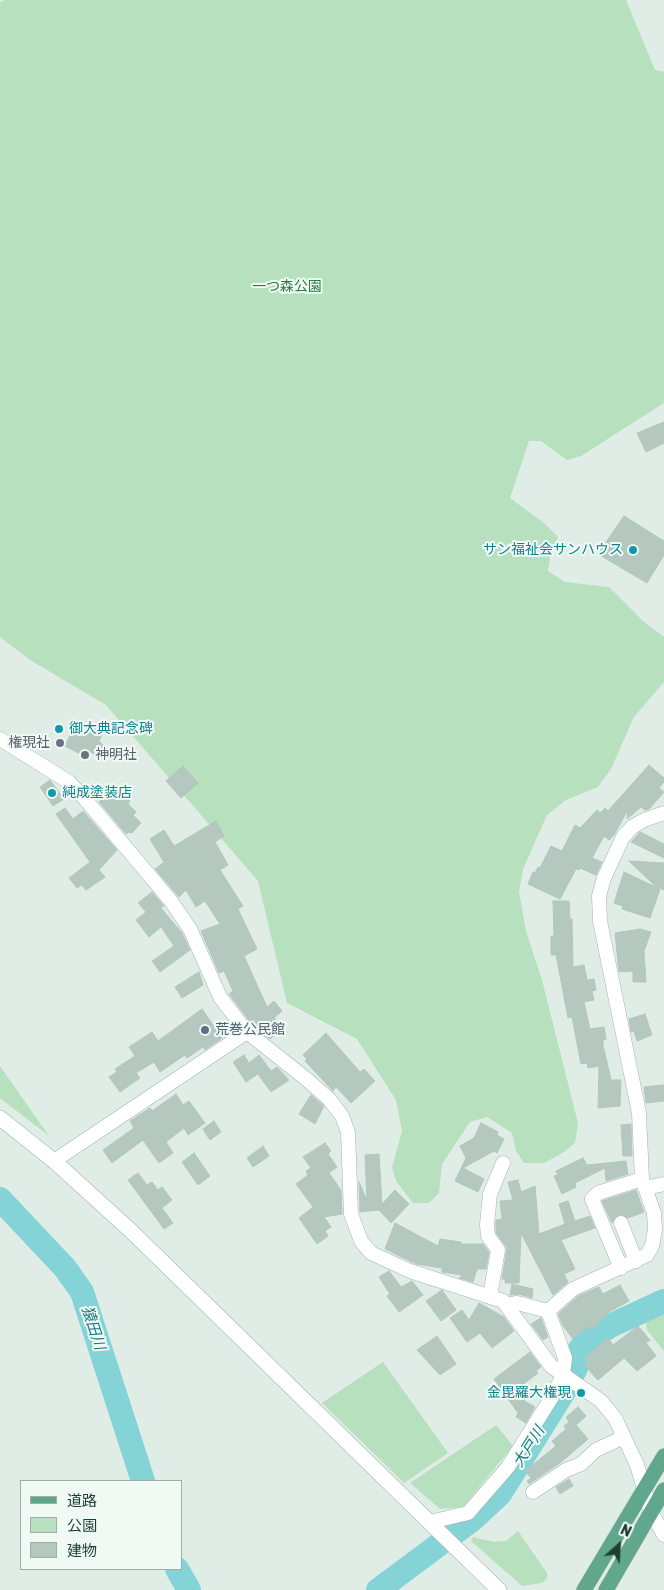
<!DOCTYPE html>
<meta charset="utf-8">
<style>
body{margin:0}
#map{position:relative;width:664px;height:1590px;overflow:hidden;background:#e0ede6;font-family:Rubik,"Noto Sans JP",sans-serif}
canvas{display:block}
.legend{position:absolute;left:20px;top:1480px;width:162px;height:90px;box-sizing:border-box;background:#f1f9f4;border:1px solid #9dafa7;margin:0;padding:6px 9px;list-style:none;font-size:15px;color:#1f3f33}
.legend li{display:flex;align-items:center;gap:10px;height:25px}
.legend b{width:25px;border:1px solid #9dafa7}
.north{position:absolute;left:594px;top:1520px;width:50px;height:50px;-webkit-text-stroke:4px #f1f9f4;paint-order:stroke;rotate:26deg;font-size:14px;font-weight:700;line-height:20px;text-align:center;color:#1f3f33}
.north::after{content:'';display:block;margin:auto;width:18px;height:22px;background:#1f3f33;clip-path:polygon(50% 0,100% 100%,50% 72%,0 100%)}
</style>
<div id="map">
<canvas width="664" height="1590"></canvas>
<ul class="legend">
<li><b style="height:6px;background:#60a78e"></b>道路</li>
<li><b style="height:14px;background:#b7e0be"></b>公園</li>
<li><b style="height:14px;background:#b5c8bf"></b>建物</li>
</ul>
<div class="north">N</div>
</div>
<script>
const g = document.querySelector('canvas').getContext('2d');
g.lineJoin = 'round';
function fillPath(path, color) { g.fillStyle = color; g.fill(path, 'evenodd'); }
const shape = rows => new Path2D(rows.map(r => 'M' + r).join(''));
function stroke(path, color, width, dash) { g.strokeStyle = color; g.lineWidth = width; g.lineCap = dash ? 'butt' : 'round'; g.setLineDash(dash || []); g.stroke(path); }
function label(font, color, halo, rows, align = 'center') {
  g.font = font + ' Rubik,"Noto Sans JP",sans-serif'; g.lineWidth = 4; g.setLineDash([]); g.textBaseline = 'middle'; g.strokeStyle = halo; g.fillStyle = color; for (const [text, x, y, turn = 0] of rows) {
    g.save(); g.translate(x, y); g.rotate((+turn || 0) * Math.PI / 180); g.textAlign = isNaN(turn) ? turn : align; if (halo) g.strokeText(text, 0, 0); g.fillText(text, 0, 0); g.restore();
  }
}
fillPath(shape([
 [5,0,626,0,655,70,664,72,664,403,581,456,567,460,541,441,529,441,510,498,544,523,558,537,551,552,548,571,565,582,609,587,643,621,664,637,664,682,634,717,611,769,598,787,566,800,547,815,523,869,519,892,526,931,542,980,578,1123,575,1143,564,1152,544,1163,524,1163,516,1151,512,1133,487,1117,470,1122,442,1164,439,1193,429,1203,413,1203,396,1181,392,1167,402,1131,396,1100,357,1039,287,1003,258,881,106,705,30,660,0,637,0,2],
 [0,1066,49,1136,0,1098],
 [664,1310,664,1351,647,1330,646,1323],
 [383,1362,448,1453,404,1483,322,1403],
 [496,1425,513,1446,463,1507,440,1509,410,1483],
 [518,1531,547,1573,547,1579,542,1583,522,1586,471,1541,473,1537,494,1542,506,1541]
]), '#b7e0be');
stroke(shape([
 [0,1199,65,1268,82,1292,143,1481],
 [177,1569,189,1590],
 [378,1590,472,1520,500,1494,565,1390,576,1368,577,1353,586,1341,610,1326,664,1301]
]), '#83d3d7', 24);
const building = shape([
 [664,422,664,443,646,452,637,433,664,422],
 [624,516,664,541,664,555,647,583,598,554,624,516],
 [91,726,103,732,99,741,108,750,100,759,91,752,88,758,65,746,72,731,83,737,91,726],
 [649,765,664,778,664,782,659,788,664,792,649,809,645,810,641,807,627,819,628,810,614,835,609,840,604,836,592,858,602,862,596,875,580,868,579,870,576,869,560,899,528,884,533,872,535,873,538,867,540,868,551,846,562,851,575,825,580,828,597,810,600,813,605,808,608,811,649,765],
 [183,766,198,783,181,798,166,781,183,766],
 [50,780,64,799,53,806,40,787,50,780],
 [111,790,130,800,128,804,136,812,133,815,141,823,132,833,129,832,126,834,99,802,111,790],
 [65,808,73,819,83,811,117,850,99,870,105,877,86,890,82,885,77,888,69,878,90,862,56,814,65,808],
 [216,821,224,836,215,842,228,865,220,870,243,906,238,909,257,949,244,956,267,1007,274,1001,282,1011,274,1018,283,1028,270,1039,253,1026,229,994,233,991,224,971,219,973,201,931,220,924,205,901,196,907,186,890,179,897,155,869,164,862,150,839,164,830,174,846,216,821],
 [640,832,664,844,664,858,631,842,640,832],
 [629,861,664,863,664,890,654,885,629,861],
 [624,872,660,889,650,918,622,909,623,906,614,903,624,872],
 [152,892,164,906,161,908,182,933,190,950,160,972,152,961,174,946,161,927,149,937,136,920,146,912,138,903,152,892],
 [553,901,569,901,570,919,572,919,573,967,584,965,587,980,594,979,596,990,592,991,594,1000,584,1002,590,1029,604,1027,606,1039,603,1040,603,1045,611,1080,621,1080,620,1106,598,1108,599,1066,588,1068,587,1063,581,1064,572,1017,568,1018,556,955,551,955,551,936,554,936,553,901],
 [640,929,651,932,644,951,646,982,633,982,633,971,619,972,615,933,640,929],
 [199,972,203,985,182,998,175,987,199,972],
 [202,1009,222,1038,205,1050,203,1047,187,1058,185,1055,160,1072,154,1062,136,1073,140,1078,120,1092,109,1077,117,1072,115,1069,135,1056,129,1047,152,1032,158,1041,202,1009],
 [645,1014,652,1035,637,1041,634,1031,631,1032,629,1019,645,1014],
 [326,1033,360,1072,364,1069,375,1081,351,1103,336,1087,333,1091,305,1061,307,1059,303,1055,326,1033],
 [244,1055,249,1063,259,1055,271,1071,277,1067,289,1080,271,1092,258,1074,246,1082,233,1062,244,1055],
 [664,1085,664,1101,646,1103,644,1087,664,1085],
 [176,1094,183,1105,189,1101,205,1123,188,1135,184,1128,166,1142,173,1153,159,1163,143,1140,112,1163,103,1150,134,1128,130,1121,150,1108,152,1111,176,1094],
 [311,1095,324,1106,315,1124,299,1114,311,1095],
 [214,1121,221,1132,210,1140,203,1129,214,1121],
 [481,1123,498,1132,497,1135,504,1139,497,1153,494,1151,463,1168,484,1179,478,1192,455,1181,466,1158,460,1146,474,1138,481,1123],
 [631,1124,632,1156,623,1156,621,1125,631,1124],
 [325,1143,331,1151,328,1154,337,1167,329,1173,341,1190,342,1214,324,1217,331,1227,325,1231,328,1236,317,1244,299,1218,313,1207,296,1184,308,1175,306,1171,311,1168,303,1157,325,1143],
 [263,1146,269,1156,253,1167,247,1158,263,1146],
 [194,1153,210,1176,198,1185,182,1162,194,1153],
 [379,1154,382,1204,395,1190,409,1204,391,1223,379,1210,360,1212,359,1182,367,1200,365,1155,379,1154],
 [583,1158,587,1165,626,1161,628,1174,606,1181,605,1168,575,1183,576,1187,562,1194,554,1176,558,1175,556,1171,583,1158],
 [138,1173,147,1185,152,1182,158,1190,162,1187,172,1200,162,1208,173,1223,164,1229,128,1180,138,1173],
 [518,1180,521,1192,535,1186,539,1234,565,1224,559,1204,568,1201,575,1221,590,1216,595,1228,561,1240,575,1269,564,1274,568,1282,553,1295,521,1233,519,1283,505,1283,505,1279,502,1279,507,1248,496,1233,496,1220,502,1219,500,1201,513,1200,508,1182,518,1180],
 [636,1190,644,1212,628,1218,618,1215,612,1223,602,1201,636,1190],
 [395,1223,438,1246,440,1239,461,1242,461,1244,483,1244,489,1252,486,1269,477,1269,473,1282,459,1278,462,1275,442,1272,442,1268,416,1264,385,1249,395,1223],
 [389,1271,401,1287,412,1281,423,1295,399,1312,387,1296,390,1294,379,1277,389,1271],
 [512,1284,533,1289,532,1298,519,1294,510,1295,512,1284],
 [620,1285,629,1301,609,1312,591,1330,588,1326,573,1339,563,1326,558,1314,578,1296,599,1287,603,1294,620,1285],
 [442,1290,456,1310,441,1321,426,1301,442,1290],
 [479,1303,504,1317,514,1331,492,1348,480,1333,467,1342,450,1318,462,1310,469,1320,479,1303],
 [541,1318,548,1337,543,1340,531,1324,541,1318],
 [638,1326,650,1340,646,1343,656,1356,637,1371,624,1358,598,1380,584,1365,588,1361,585,1357,608,1338,613,1345,638,1326],
 [437,1336,456,1364,440,1375,417,1350,437,1336],
 [530,1352,541,1367,536,1371,538,1373,517,1389,526,1402,535,1407,526,1423,516,1417,518,1413,494,1379,530,1352],
 [578,1407,586,1416,576,1425,588,1439,560,1463,529,1484,527,1481,531,1478,525,1471,556,1446,552,1441,566,1429,564,1426,569,1422,566,1417,578,1407],
 [569,1479,573,1486,560,1494,556,1487,569,1479]
]);
fillPath(building, '#b5c8bf');
stroke(building, '#b2c7bc', 1);
const minor = shape([
 [0,739,69,782,85,799,171,901,190,929,220,997,247,1032,305,1078,329,1099,342,1116,348,1132,351,1214,361,1241,371,1253,410,1271,503,1301,551,1366,601,1401,615,1418,637,1465,651,1512,664,1535],
 [54,1161,247,1032],
 [645,1188,664,1184],
 [621,1223,636,1261],
 [621,1268,592,1199,598,1193,642,1179],
 [490,1296,498,1250,488,1236,487,1225,490,1194,503,1163],
 [506,1305,517,1303,548,1311,573,1289,647,1255,652,1246,655,1229,654,1213,642,1179,639,1113,600,921,599,896,604,878,623,837,632,827,644,820,664,813],
 [533,1492,566,1470,581,1464,596,1450,624,1437],
 [430,1522,468,1513,508,1467,555,1392,563,1374,565,1358,548,1311]
]);
const tertiary = shape([
 [0,1118,54,1161,131,1231,499,1590]
]);
const primary = shape([
 [584,1590,664,1456],
 [606,1590,664,1490]
]);
stroke(minor, '#a2b5ad', 15);
stroke(tertiary, '#a2b5ad', 16);
stroke(primary, '#c0c9c6', 16);
stroke(minor, '#fff', 14);
stroke(tertiary, '#fff', 15);
stroke(primary, '#60a78e', 15);
for (const [x, y, r, color] of [
 [633,550,5,"#0f9aa8"],
 [59,729,5,"#0f9aa8"],
 [60,743,5,"#6b7280"],
 [85,755,5,"#6b7280"],
 [52,793,5,"#0f9aa8"],
 [205,1030,5,"#5c6f8a"],
 [581,1393,5,"#0f9aa8"]
]) { const dot = new Path2D(); dot.arc(x, y, r, 0, 2 * Math.PI); g.fillStyle = color; g.fill(dot); stroke(dot, '#f1f9f4', 2); }
label('14px', '#257a3e', '#f1f9f4', [
 ["一つ森公園",287,287]
]);
label('14px', '#0d838f', '#f1f9f4', [
 ["サン福祉会サンハウス",623,550],
 ["御大典記念碑",69,729,"left"],
 ["純成塗装店",62,793,"left"],
 ["金毘羅大権現",571,1393]
], 'right');
label('14px', '#5b616d', '#f1f9f4', [
 ["権現社",50,743],
 ["神明社",95,755,"left"]
], 'right');
label('14px', '#4e5e75', '#f1f9f4', [
 ["荒巻公民館",215,1030]
], 'left');
label('italic 15px', '#137981', '#f1f9f4', [
 ["猿田川",93,1328,72],
 ["大戸川",529,1447,-58]
]);
</script>
